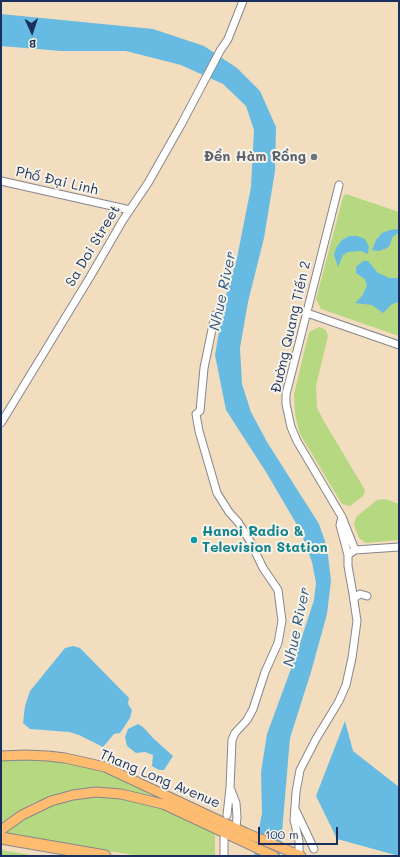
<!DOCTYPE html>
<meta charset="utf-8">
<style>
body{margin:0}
#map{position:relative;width:400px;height:857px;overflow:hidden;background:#f2ddbf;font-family:Mali,sans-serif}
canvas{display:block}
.frame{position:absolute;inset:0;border:2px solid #1b2f5e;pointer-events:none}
.north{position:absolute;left:12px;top:12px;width:40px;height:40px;-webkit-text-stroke:3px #f7f3e8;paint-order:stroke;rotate:177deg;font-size:11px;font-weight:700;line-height:16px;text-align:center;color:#1b2f5e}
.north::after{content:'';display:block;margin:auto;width:14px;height:18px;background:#1b2f5e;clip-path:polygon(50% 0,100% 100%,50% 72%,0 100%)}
.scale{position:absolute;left:258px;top:827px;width:80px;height:18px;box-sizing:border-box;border:2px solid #1b2f5e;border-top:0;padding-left:5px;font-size:12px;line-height:14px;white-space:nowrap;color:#1b2f5e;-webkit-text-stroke:3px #f7f3e8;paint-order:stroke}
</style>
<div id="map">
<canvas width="400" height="857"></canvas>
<div class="frame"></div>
<div class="north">B</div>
<div class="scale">100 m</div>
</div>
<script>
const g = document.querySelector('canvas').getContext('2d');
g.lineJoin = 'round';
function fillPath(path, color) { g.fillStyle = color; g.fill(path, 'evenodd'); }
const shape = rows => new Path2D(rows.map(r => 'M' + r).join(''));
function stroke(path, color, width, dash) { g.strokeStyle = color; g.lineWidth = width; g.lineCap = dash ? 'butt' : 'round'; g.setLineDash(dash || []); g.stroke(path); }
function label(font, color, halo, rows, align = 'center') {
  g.font = font + ' Mali,sans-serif'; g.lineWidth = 4; g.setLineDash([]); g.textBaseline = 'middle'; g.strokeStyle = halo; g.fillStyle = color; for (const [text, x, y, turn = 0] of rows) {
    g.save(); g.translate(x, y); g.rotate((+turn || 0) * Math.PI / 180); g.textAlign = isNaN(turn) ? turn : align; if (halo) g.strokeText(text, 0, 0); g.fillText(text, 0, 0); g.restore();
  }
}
fillPath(shape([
 [346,194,399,212,399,336,321,309,316,299,343,197],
 [319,327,326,330,328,336,316,386,317,408,325,423,365,490,363,496,350,506,342,504,300,434,295,414,294,394,309,332],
 [385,499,399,504,399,540,366,543,359,538,354,525,356,517,377,500],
 [26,759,64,761,110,773,218,824,149,795,110,788,94,788,46,798,29,805,1,823,1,760],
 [101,797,113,797,159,806,215,830,215,856,141,856,1,835,13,825,36,812,53,805,76,799],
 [1,850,38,856,1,856]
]), '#b6d880');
fillPath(shape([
 [1,14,153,29,204,46,237,68,260,91,276,127,275,171,264,238,248,302,240,348,242,384,251,412,267,442,319,524,327,547,331,581,327,614,311,672,290,738,280,856,254,856,262,813,261,772,267,734,295,658,314,600,316,583,312,562,300,530,266,472,226,410,215,355,224,302,237,258,251,187,254,130,246,106,223,84,181,65,126,51,61,51,1,46],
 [399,229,399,234,396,234,392,238,390,245,387,248,379,251,372,250,376,240,382,233,390,230],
 [349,236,357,236,365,239,369,247,368,254,361,251,348,252,343,255,338,267,334,255,336,248,342,240],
 [363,261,368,261,378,273,383,275,389,278,399,278,399,302,392,304,383,313,372,305,355,303,362,296,367,286,365,279,356,273,356,267],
 [73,646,80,648,129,698,128,704,132,710,130,718,120,733,114,734,103,747,79,735,69,732,30,729,23,723,25,706,30,691,65,648],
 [345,721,353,751,399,787,399,856,337,839,316,796],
 [138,724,143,727,153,738,173,756,164,770,159,770,152,766,153,755,145,752,136,753,127,746,125,737,128,729]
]), '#67bbe3');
const minor = shape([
 [1,181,130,210],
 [339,185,292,371,286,394,286,404,291,427,297,441,342,517,355,550,348,555],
 [307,313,399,345],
 [215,315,204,368,200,411,196,414,199,431,217,493,229,512,238,522,250,541,263,568,278,590,282,621,278,643,265,672,253,709,247,720,235,733,232,740,230,788,227,815],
 [1,423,90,277,123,220,148,183,182,123,220,51,228,39,243,1],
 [355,550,399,547],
 [354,598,360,594,367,596],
 [231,790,236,803,237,817,236,828],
 [296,811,314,849],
 [299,855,299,841,294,820,296,792,300,770,316,739,339,701,346,685,352,658,357,621,353,594,348,566,348,555,340,525,342,517],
 [224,856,224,838]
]);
const major = shape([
 [1,756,25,755,48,756,65,758,105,767,246,833,301,856],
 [1,830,22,815,51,801,73,795,96,792,121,794,163,804,274,856]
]);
const highway = shape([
 [1,838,105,856]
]);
stroke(minor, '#86868e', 9);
stroke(major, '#86868e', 11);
stroke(highway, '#86868e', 13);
stroke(minor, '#fff', 7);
stroke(major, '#febc70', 9);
stroke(highway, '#febc70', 11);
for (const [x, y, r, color] of [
 [314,157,4,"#6b7280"],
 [194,540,4,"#0f9aa8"]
]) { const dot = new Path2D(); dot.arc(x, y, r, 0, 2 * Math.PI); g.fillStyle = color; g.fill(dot); stroke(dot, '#f7f3e8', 1.5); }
label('bold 14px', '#5b616d', '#f7f3e8', [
 ["Đền Hàm Rồng",306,157]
], 'right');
label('14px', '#1b2f5e', '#f7f3e8', [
 ["Phố Đại Linh",57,181,13],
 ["Sa Doi Street",93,246,-59],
 ["Đường Quang Tiến 2",291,327,-77],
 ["Thang Long Avenue",160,779,23]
]);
label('bold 14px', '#0d838f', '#f7f3e8', [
 ["Hanoi Radio &",202,532],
 ["Television Station",202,548]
], 'left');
label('italic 15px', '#325986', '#f7f3e8', [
 ["Nhue River",223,291,-78],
 ["Nhue River",297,627,-78]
]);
</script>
